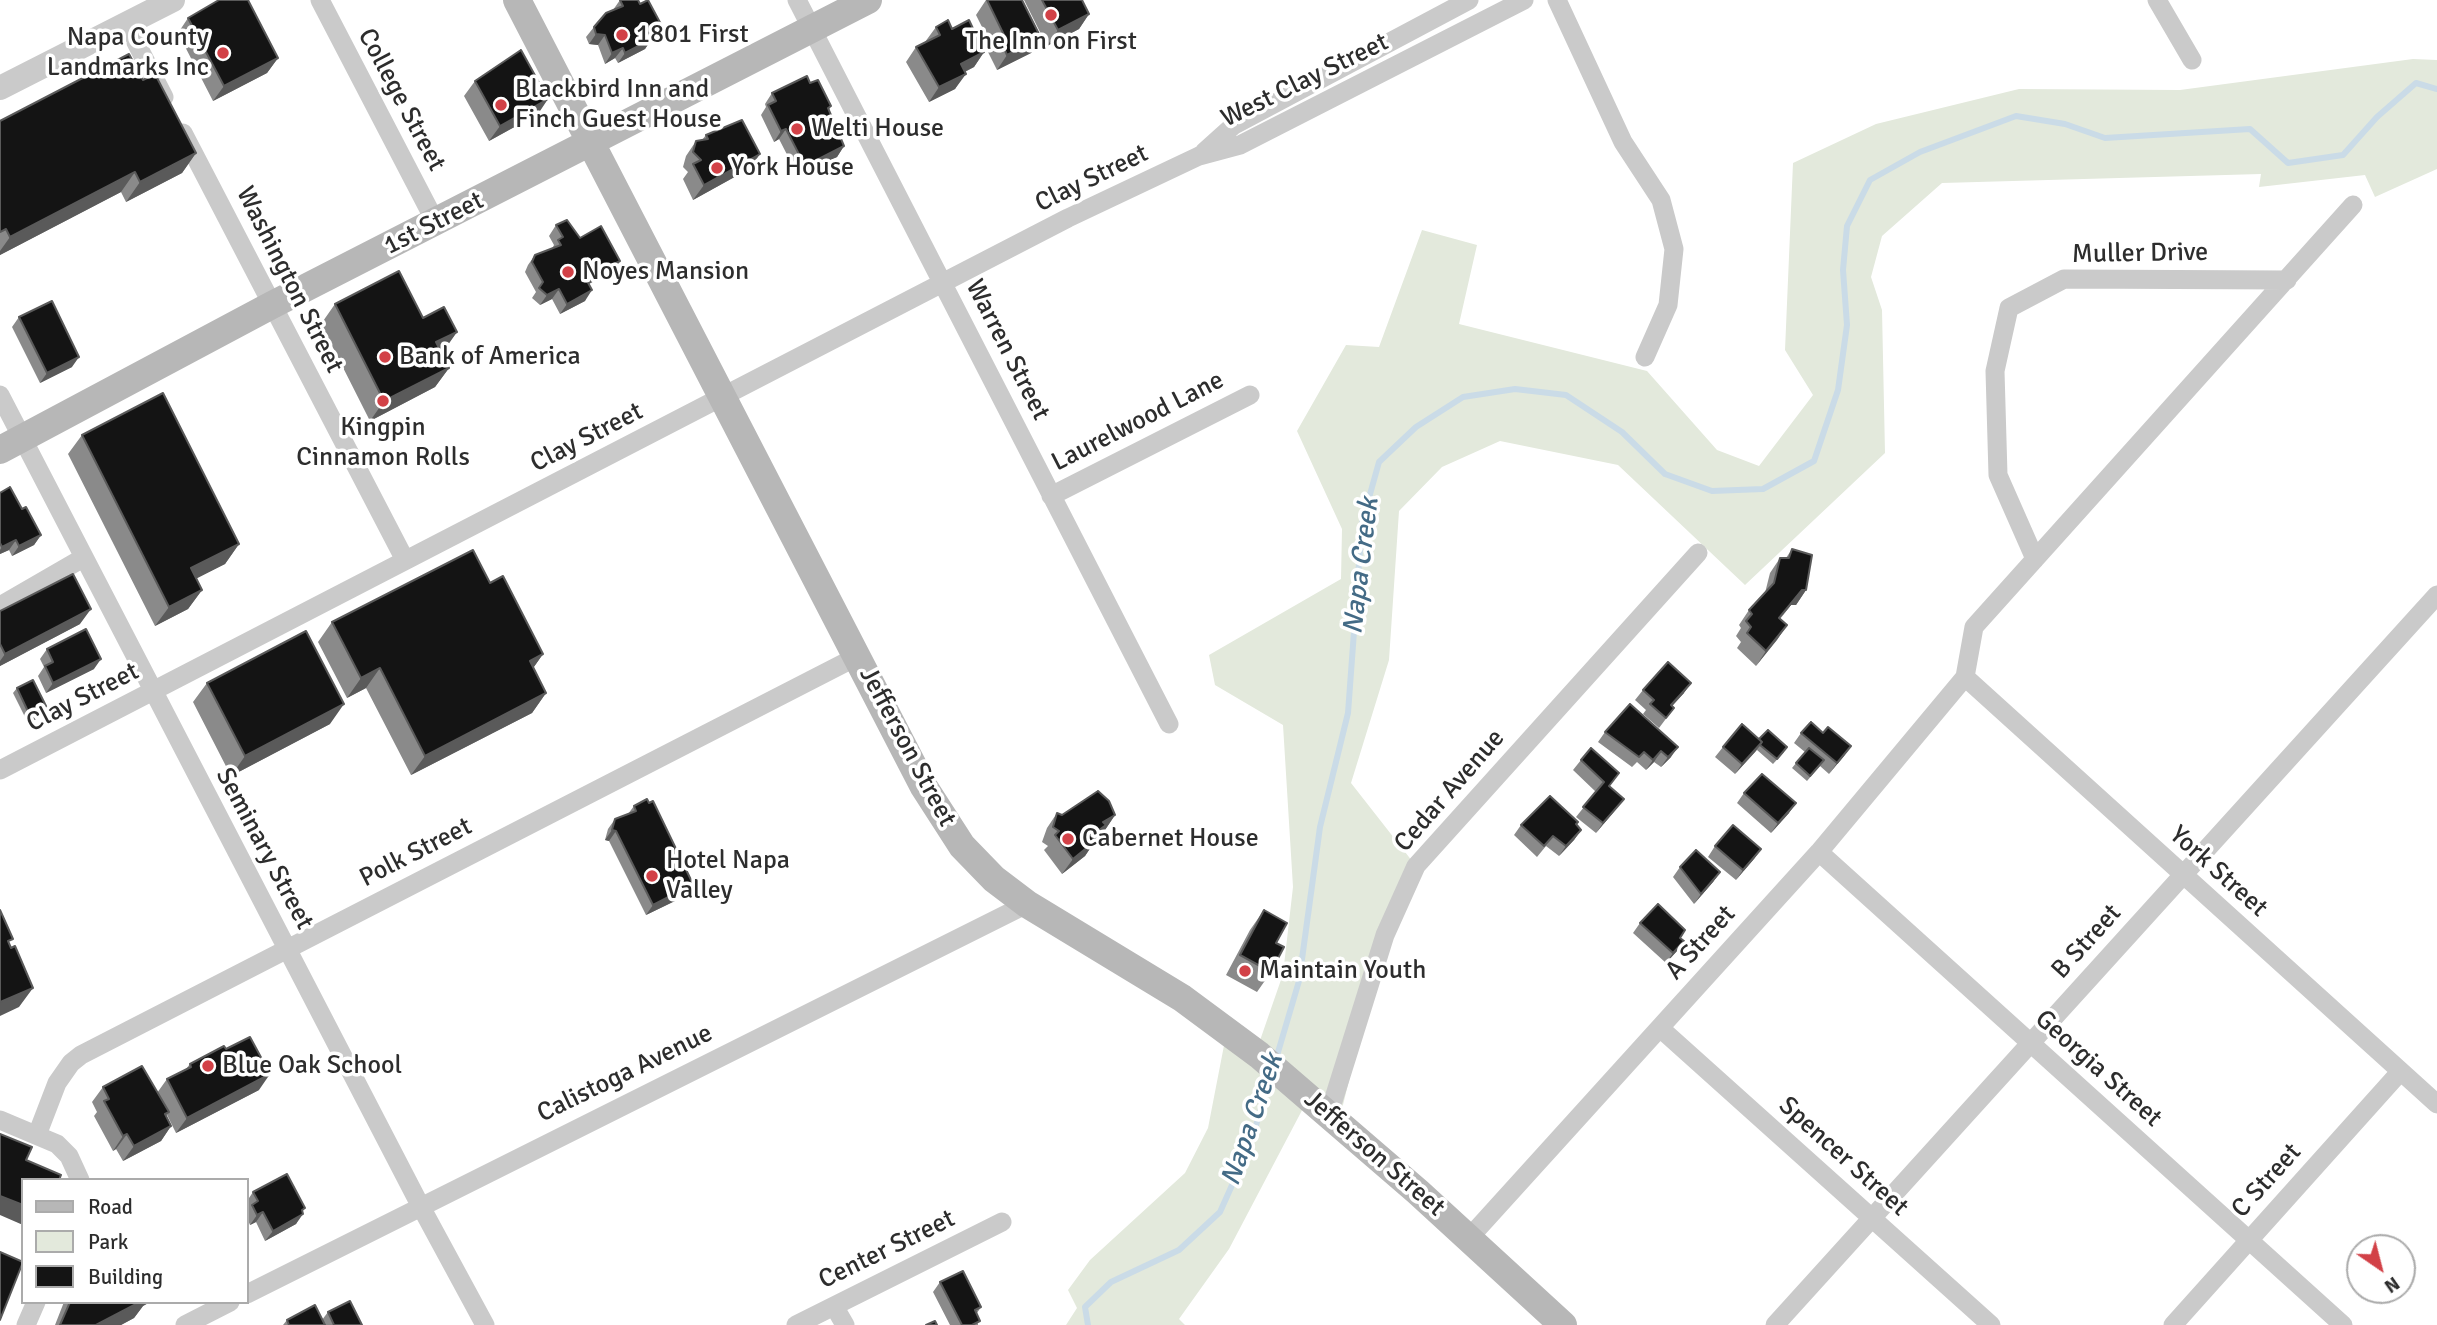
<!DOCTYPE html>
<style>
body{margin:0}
#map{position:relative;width:2437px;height:1325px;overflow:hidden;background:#fff;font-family:Signika,sans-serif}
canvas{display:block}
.legend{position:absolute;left:21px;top:1178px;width:228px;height:126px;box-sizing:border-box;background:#fff;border:2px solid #ababab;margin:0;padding:9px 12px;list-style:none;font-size:21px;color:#2d2d2d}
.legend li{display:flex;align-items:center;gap:14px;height:35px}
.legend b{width:35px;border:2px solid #ababab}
.north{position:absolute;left:2346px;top:1234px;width:70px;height:70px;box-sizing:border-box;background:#fff;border:2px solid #ababab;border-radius:50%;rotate:145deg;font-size:19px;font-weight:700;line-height:28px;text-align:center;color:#2d2d2d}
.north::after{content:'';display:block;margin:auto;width:24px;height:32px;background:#d24147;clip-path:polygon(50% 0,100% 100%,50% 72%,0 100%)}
</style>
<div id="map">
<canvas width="2437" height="1325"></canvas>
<ul class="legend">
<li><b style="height:9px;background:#b7b7b7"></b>Road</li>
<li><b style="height:19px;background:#e3e9dc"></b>Park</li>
<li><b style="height:19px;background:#141414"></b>Building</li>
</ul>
<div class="north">N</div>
</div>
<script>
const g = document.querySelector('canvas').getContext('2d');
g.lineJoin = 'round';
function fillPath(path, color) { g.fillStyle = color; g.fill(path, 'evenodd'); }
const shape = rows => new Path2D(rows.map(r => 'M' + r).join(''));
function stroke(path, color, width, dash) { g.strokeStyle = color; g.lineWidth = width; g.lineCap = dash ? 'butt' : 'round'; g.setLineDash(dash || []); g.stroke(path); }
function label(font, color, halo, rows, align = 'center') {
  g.font = font + ' Signika,sans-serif'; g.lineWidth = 7; g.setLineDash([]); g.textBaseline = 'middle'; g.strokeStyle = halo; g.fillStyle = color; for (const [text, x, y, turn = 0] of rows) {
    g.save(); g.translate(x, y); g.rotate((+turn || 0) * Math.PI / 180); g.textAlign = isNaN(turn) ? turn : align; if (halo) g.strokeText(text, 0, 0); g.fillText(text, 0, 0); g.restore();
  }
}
fillPath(shape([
 [2413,59,2437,60,2437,169,2375,197,2365,175,2259,187,2261,174,1942,183,1882,236,1871,277,1882,310,1885,453,1745,585,1618,465,1500,441,1442,467,1399,511,1389,660,1351,783,1416,866,1385,935,1339,1121,1309,1097,1229,1249,1179,1319,1185,1325,1066,1325,1077,1308,1068,1290,1090,1260,1185,1173,1208,1128,1227,1030,1256,1052,1283,974,1293,887,1283,725,1215,685,1209,655,1341,579,1342,529,1297,431,1346,345,1379,347,1422,230,1477,245,1459,324,1647,371,1717,450,1759,466,1813,395,1785,350,1793,163,1876,124,2019,89,2180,90]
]), '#e3e9dc');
stroke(shape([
 [1276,1059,1299,981,1320,827,1348,713,1362,523,1379,462,1416,427,1463,397,1515,389,1566,395,1622,432,1665,474,1712,491,1763,489,1814,461,1838,390,1847,325,1843,270,1847,226,1870,180,1920,152,2016,116,2065,124,2105,138,2250,129,2288,163,2343,155,2377,117,2416,83,2437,89],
 [1088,1325,1085,1307,1111,1282,1179,1250,1220,1212,1250,1145,1271,1076]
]), '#cadbe7', 6);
stroke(shape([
 [320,0,436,223],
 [797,0,1169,724],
 [1557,0,1623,142,1661,200,1674,249,1668,305,1645,357],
 [2157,0,2192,60],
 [126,23,164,97],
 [183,133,405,560],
 [1204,152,1234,125,1469,0],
 [0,395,420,1205,485,1325],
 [1051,496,1250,395],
 [2035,559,1998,475,1995,371,2009,308,2064,279,2287,280],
 [0,606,83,558],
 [1965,677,2437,1104],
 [0,770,1068,218,1199,156,1240,145,1524,0],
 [1819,852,2343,1325],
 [1660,1028,1991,1325],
 [1329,1114,1385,935,1416,866,1698,553],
 [0,1120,57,1144,69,1156,80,1180],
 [37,1135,57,1083,71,1063,81,1055,858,656],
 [1469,1238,1819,852,1965,677,1974,627,2353,205],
 [247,1294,1027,904],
 [834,1306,845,1325],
 [26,1325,36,1302],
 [185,1325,230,1302],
 [796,1325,1002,1222],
 [1775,1325,2437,595],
 [2173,1325,2400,1072]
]), '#cacaca', 19);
stroke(shape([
 [0,88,173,0]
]), '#cacaca', 24);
stroke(shape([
 [517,0,924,787,962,846,994,879,1027,904,1182,998,1259,1055,1418,1192,1563,1325],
 [0,450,272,305,868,0]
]), '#b7b7b7', 28);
fillPath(shape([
 [620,0,656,38,651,40,645,49,618,63,615,58,605,64,598,45,589,44,586,37,594,27,613,10],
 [986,0,1041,38,1031,53,997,70,988,52,992,47,976,15],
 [1024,0,1082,0,1089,14,1079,29,1047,46],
 [188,18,278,58,267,73,213,101,178,33],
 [936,27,952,29,984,52,974,67,965,72,955,89,929,102,906,62,916,47,925,42],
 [143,80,196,153,182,173,126,202,121,192,0,255,0,121],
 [475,81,538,114,489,141,464,96],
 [810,83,831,106,829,110,844,146,837,157,798,176,779,139,774,142,761,115,766,107,765,104,772,93],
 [706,135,760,154,749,169,693,200,683,179,688,172,683,167,686,156,696,141,702,140],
 [556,225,580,238,620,261,613,271,589,284,585,301,560,314,552,299,540,305,532,298,536,292,525,272,528,265,535,255,552,249,554,245,549,236],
 [335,304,423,318,457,332,441,352,449,368,435,387,370,421,321,324],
 [19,317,72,367,40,383,12,327],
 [82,435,239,544,225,564,196,578,202,590,188,609,155,626,68,454],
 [0,493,22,509,41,535,34,545,12,556,9,550,0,554],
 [1792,549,1806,590,1796,605,1791,605,1780,618,1787,625,1756,666,1737,648,1741,642,1736,636,1741,628,1739,625,1749,610,1765,593,1770,573,1780,558,1786,558],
 [490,583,543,654,533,668,546,693,532,713,411,775,366,688,347,698,318,642,332,622],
 [0,611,80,624,0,666],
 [47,649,94,669,46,693,38,676,44,667,40,659],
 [207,683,330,724,231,776,193,702],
 [17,688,48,710,44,715,28,723,13,693],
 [1643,690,1684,693,1672,706,1674,708,1659,728,1643,714,1646,710,1635,700],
 [1630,704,1671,757,1661,767,1654,762,1646,770,1637,762,1632,767,1598,742,1605,732],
 [1801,733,1823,733,1851,746,1829,774,1820,766,1807,781,1792,768,1805,752,1794,743],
 [1759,739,1784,752,1773,764,1757,750,1735,774,1715,757,1723,747],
 [1581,760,1610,786,1616,809,1596,833,1576,817,1596,792,1573,770],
 [1744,793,1789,813,1771,833,1737,803],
 [634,806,692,882,685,892,681,894,677,900,646,915,609,841,605,840,608,829,615,819,628,814],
 [1057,813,1062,815,1115,815,1105,830,1101,832,1085,856,1062,874,1044,850,1048,846,1042,842,1047,828],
 [1578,822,1577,824,1581,830,1574,840,1559,856,1546,846,1537,857,1514,835,1521,825],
 [1715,846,1761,849,1736,880,1708,857],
 [1680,867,1720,872,1713,882,1694,904,1673,877],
 [1264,910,1276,943,1271,972,1257,992,1226,975,1250,930],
 [1640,923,1680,938,1677,951,1666,963,1633,933],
 [226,1049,259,1090,176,1133,167,1115,166,1116,171,1126,161,1141,123,1161,116,1149,113,1151,94,1116,97,1112,92,1102,103,1087,157,1093,167,1079,186,1069,190,1064],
 [253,1192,302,1212,296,1224,265,1241,256,1222,250,1225,247,1218,247,1212,249,1209,247,1204,247,1201],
 [940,1282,981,1307,977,1313,978,1325,950,1325,933,1292],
 [64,1302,150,1302,143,1306,134,1318,121,1325,55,1325],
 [328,1312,362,1325,283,1325,287,1320,322,1320]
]), '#8a8a8a');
fillPath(shape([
 [1089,14,1079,29,1047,46,1058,30],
 [663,28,656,38,651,40,645,49,618,63,625,53,650,35],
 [596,34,605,35,598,45,589,44],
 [1041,38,1031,53,997,70,1007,55],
 [623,48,615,58,605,64,612,53],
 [984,52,974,67,950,79,961,64],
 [278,58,267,73,213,101,224,86],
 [966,74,955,89,929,102,939,87],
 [548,99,538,114,489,141,500,126],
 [786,129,779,139,774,142,781,131],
 [844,146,837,157,798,176,805,166],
 [196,153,182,173,126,202,140,182],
 [760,154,749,169,693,200,704,185],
 [135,172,121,192,0,255,0,251,10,237],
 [620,261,613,271,579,289,586,279],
 [559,289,552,299,540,305,547,295],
 [592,290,585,301,560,314,567,304],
 [457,332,443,352,422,362,436,342],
 [79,357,72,367,40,383,47,373],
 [449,368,435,387,370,421,384,401],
 [41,535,34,545,12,556,19,546],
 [16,540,9,550,0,554,0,550,2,547],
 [239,544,225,564,178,588,191,568],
 [202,590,188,609,155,626,169,607],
 [1802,590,1806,590,1796,605,1791,605,1769,633],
 [91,609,80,624,0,666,0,661,5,654],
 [1787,625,1777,640,1756,666,1766,651],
 [543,654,529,674,530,661],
 [101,659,94,669,46,693,53,683],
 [380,668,366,688,347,698,361,678],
 [1691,683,1684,693,1664,715,1671,705],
 [546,693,532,713,411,775,425,756],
 [344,704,330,724,231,776,245,756],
 [48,710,44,715,28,723,31,718],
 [1762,742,1755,752,1735,774,1742,764],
 [1851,746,1844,756,1829,774,1837,763],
 [1678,747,1671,757,1661,767,1668,757],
 [1661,751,1654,762,1646,770,1653,760],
 [1624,799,1616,809,1596,833,1603,823],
 [1796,803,1789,813,1771,833,1778,823],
 [1115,815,1105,830,1101,832,1095,840,1091,836,1103,822],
 [612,830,616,831,609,841,605,840],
 [1581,830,1574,840,1559,856,1566,846],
 [1095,841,1085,856,1062,874,1073,859],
 [1761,849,1754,859,1736,880,1743,870],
 [1720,872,1713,882,1694,904,1701,894],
 [692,882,685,892,681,894,677,900,646,915,653,905,683,887],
 [1684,941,1677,951,1666,963,1673,953],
 [33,988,19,1007,0,1016,0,1002],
 [270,1074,259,1090,176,1133,187,1118],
 [171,1126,161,1141,123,1161,134,1146],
 [127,1134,116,1149,113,1151,123,1136],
 [0,1196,23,1205,23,1225,0,1215],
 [305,1208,299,1216,303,1214,296,1224,265,1241,273,1231],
 [263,1212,256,1222,250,1225,257,1215],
 [139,1302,150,1302,143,1306,134,1318,121,1325,96,1325]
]), '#5a5a5a');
const building = shape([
 [219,0,248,0,278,58,224,86,188,18,219,0],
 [620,0,638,0,640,4,648,0,663,28,650,35,652,39,625,53,623,48,612,53,605,35,596,34,594,27,606,13,623,6,620,0],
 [987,0,1022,0,1041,38,1007,55,999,37,1004,35,987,0],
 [1042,0,1082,0,1089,14,1058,30,1042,0],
 [948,20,952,29,969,20,984,52,961,64,966,74,939,87,916,47,940,35,936,27,948,20],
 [521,50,548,99,500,126,475,81,521,50],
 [129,54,143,80,155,74,196,153,140,182,135,172,10,237,6,229,0,232,0,121,129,54],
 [807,76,810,83,818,80,831,106,828,108,844,146,805,166,786,129,781,131,768,105,776,101,772,93,807,76],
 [742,120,760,154,704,185,693,164,701,160,693,152,696,141,708,139,706,135,742,120],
 [567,220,580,238,601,226,620,261,586,279,592,290,567,304,559,289,547,295,539,288,543,282,532,262,535,255,561,245,558,240,563,237,556,225,567,220],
 [399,271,423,318,444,307,457,332,436,342,449,368,384,401,335,304,399,271],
 [52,301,79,357,47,373,19,317,52,301],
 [163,393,239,544,191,568,202,590,169,607,82,435,163,393],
 [10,487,22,509,26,507,41,535,19,546,16,540,2,547,0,543,0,493,10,487],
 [1792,549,1812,555,1806,590,1802,590,1779,618,1787,625,1766,651,1747,633,1751,627,1746,621,1752,614,1749,610,1774,583,1780,558,1789,558,1792,549],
 [473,550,490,583,503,576,543,654,530,661,546,693,425,756,380,668,361,678,332,622,473,550],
 [73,574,91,609,5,654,0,644,0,611,73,574],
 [86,629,101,659,53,683,45,666,53,662,47,649,86,629],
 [306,631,344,704,245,756,207,683,306,631],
 [1668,662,1691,683,1671,705,1674,708,1666,718,1650,704,1654,700,1643,690,1668,662],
 [33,680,48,710,31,718,17,688,33,680],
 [1630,704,1678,747,1668,757,1661,751,1653,760,1644,752,1639,757,1605,732,1630,704],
 [1811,722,1823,733,1828,727,1851,746,1837,763,1801,733,1811,722],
 [1742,724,1762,742,1742,764,1723,747,1742,724],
 [1768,730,1787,747,1777,759,1760,745,1762,742,1759,739,1768,730],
 [1591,748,1619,773,1609,786,1624,799,1603,823,1583,807,1604,782,1581,760,1591,748],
 [1809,748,1824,760,1810,776,1796,763,1809,748],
 [1762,774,1796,803,1778,823,1744,793,1762,774],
 [1098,791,1109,801,1115,815,1103,822,1106,825,1091,836,1095,841,1073,859,1055,835,1059,831,1053,827,1057,813,1062,815,1098,791],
 [1550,796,1578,822,1576,824,1581,830,1566,846,1553,836,1544,846,1521,825,1550,796],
 [647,799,649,803,653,801,692,882,683,887,684,889,653,905,616,831,612,830,615,819,636,811,634,806,647,799],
 [1733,825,1761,849,1743,870,1715,846,1733,825],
 [1696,850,1720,872,1701,894,1680,867,1696,850],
 [1658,904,1685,930,1680,938,1684,941,1673,953,1640,923,1658,904],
 [0,910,13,939,8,941,11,948,15,946,33,988,0,1002,0,910],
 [1264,910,1287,923,1276,943,1284,947,1271,972,1240,955,1264,910],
 [250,1037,270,1074,187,1118,167,1079,191,1067,190,1064,224,1046,226,1049,250,1037],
 [142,1066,169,1112,165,1114,171,1126,134,1146,127,1134,123,1136,104,1101,109,1099,103,1087,142,1066],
 [0,1134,32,1147,26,1160,61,1175,59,1180,23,1180,23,1205,0,1196,0,1134],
 [287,1174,305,1208,302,1210,303,1214,273,1231,263,1212,257,1215,252,1205,258,1201,253,1192,287,1174],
 [0,1252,23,1262,0,1320,0,1252],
 [963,1271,981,1307,975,1310,980,1321,972,1325,962,1325,940,1282,963,1271],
 [350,1301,362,1325,334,1325,328,1312,350,1301],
 [70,1302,140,1302,96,1325,60,1325,70,1302],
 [315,1305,325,1325,289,1325,287,1320,315,1305],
 [935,1321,937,1325,926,1325,935,1321]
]);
fillPath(building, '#141414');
stroke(building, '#5a5a5a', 2);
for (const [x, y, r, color] of [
 [1051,15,7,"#d24147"],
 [622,35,7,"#d24147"],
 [223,53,7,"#d24147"],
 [501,105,7,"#d24147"],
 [797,129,7,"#d24147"],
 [717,168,7,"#d24147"],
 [568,272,7,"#d24147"],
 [385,357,7,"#d24147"],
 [383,401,7,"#d24147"],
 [1068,839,7,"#d24147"],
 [652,876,7,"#d24147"],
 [1245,971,7,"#d24147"],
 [208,1066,7,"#d24147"]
]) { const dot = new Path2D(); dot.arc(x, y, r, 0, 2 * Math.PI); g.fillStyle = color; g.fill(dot); stroke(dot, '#fff', 2.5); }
label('26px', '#2d2d2d', '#fff', [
 ["1801 First",636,35],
 ["Napa County",209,38,"right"],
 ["Landmarks Inc",209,68,"right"],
 ["The Inn on First",1051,42,"center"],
 ["Blackbird Inn and",515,90],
 ["Finch Guest House",515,120],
 ["Welti House",811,129],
 ["York House",731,168],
 ["Noyes Mansion",582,272],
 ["Bank of America",399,357],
 ["Kingpin",383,428,"center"],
 ["Cinnamon Rolls",383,458,"center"],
 ["Cabernet House",1082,839],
 ["Hotel Napa",666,861],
 ["Valley",666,891],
 ["Maintain Youth",1259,971],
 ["Blue Oak School",222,1066]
], 'left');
label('26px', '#2d2d2d', '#fff', [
 ["West Clay Street",1305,81,-26],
 ["College Street",401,100,62],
 ["Clay Street",1092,179,-26],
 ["1st Street",434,224,-27],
 ["Muller Drive",2140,254,-1],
 ["Washington Street",289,280,63],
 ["Warren Street",1007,350,63],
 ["Laurelwood Lane",1138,422,-27],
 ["Clay Street",587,438,-27],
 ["Clay Street",83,698,-27],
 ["Jefferson Street",907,747,62],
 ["Cedar Avenue",1450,791,-49],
 ["Seminary Street",264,849,62],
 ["Polk Street",416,853,-27],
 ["York Street",2218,872,42],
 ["B Street",2087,942,-48],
 ["A Street",1701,943,-48],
 ["Georgia Street",2098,1069,42],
 ["Calistoga Avenue",625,1074,-26],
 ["Jefferson Street",1374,1154,41],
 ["Spencer Street",1843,1157,42],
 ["C Street",2267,1181,-48],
 ["Center Street",887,1250,-26]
]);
label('italic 28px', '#446b86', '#fff', [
 ["Napa Creek",1362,566,-83],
 ["Napa Creek",1253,1120,-71]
]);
</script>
